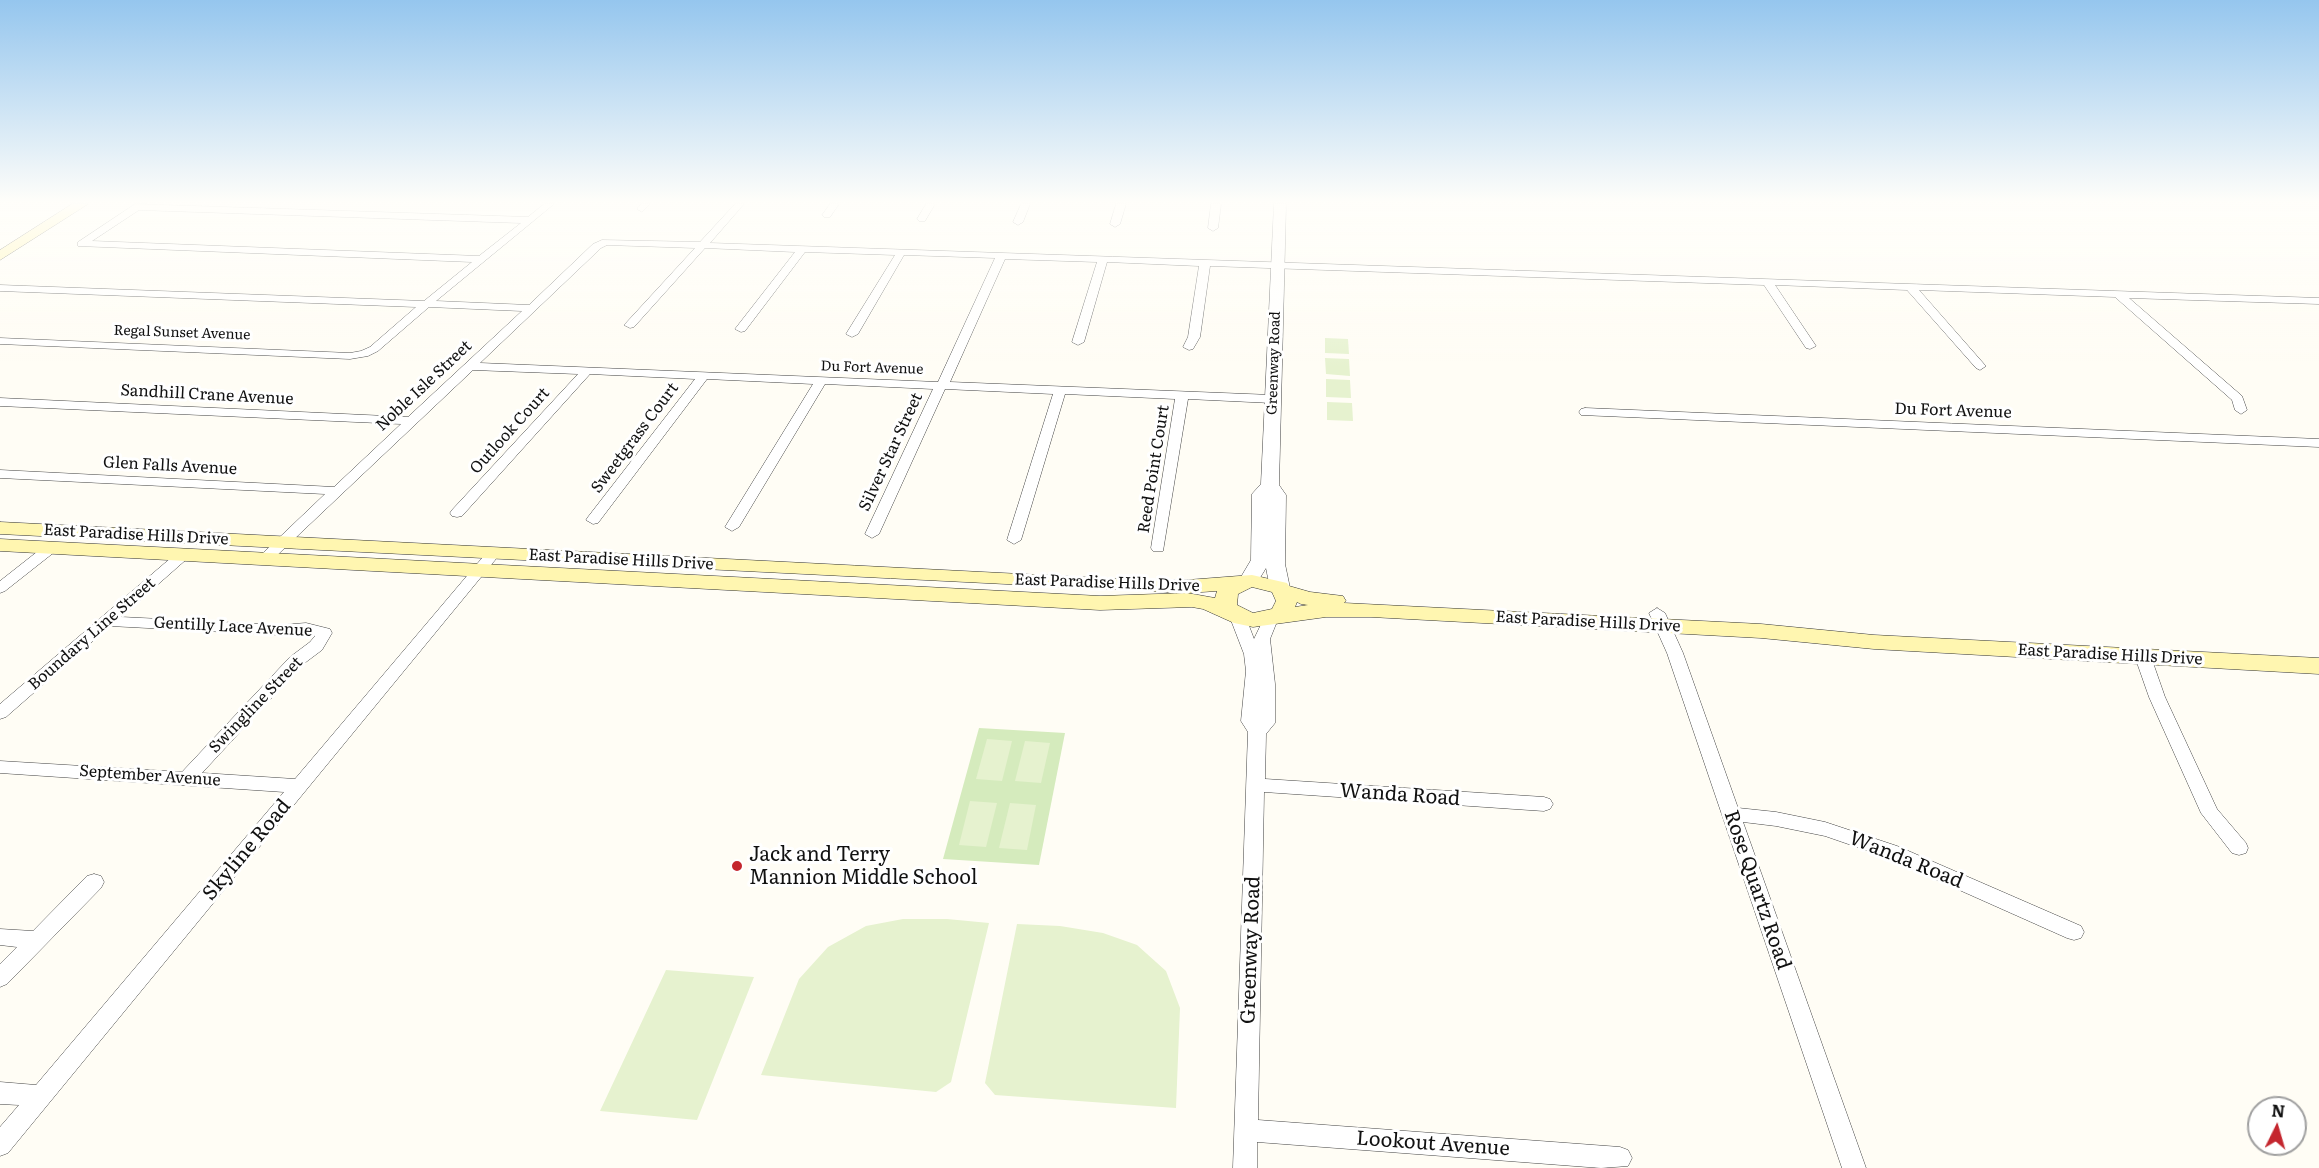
<!DOCTYPE html>
<style>
body{margin:0}
#map{position:relative;width:2319px;height:1168px;overflow:hidden;background:#fffdf5;font-family:Literata,serif}
canvas{display:block}
.north{position:absolute;left:2247px;top:1096px;width:60px;height:60px;box-sizing:border-box;background:#fff;border:2px solid #a0a0a0;border-radius:50%;rotate:5deg;font-size:16px;font-weight:700;line-height:24px;text-align:center;color:#111}
.north::after{content:'';display:block;margin:auto;width:21px;height:27px;background:#c4262e;clip-path:polygon(50% 0,100% 100%,50% 72%,0 100%)}
</style>
<div id="map">
<canvas width="2319" height="1168"></canvas>
<div class="north">N</div>
</div>
<script>
const g = document.querySelector('canvas').getContext('2d');
g.lineJoin = 'round';
function fillPath(path, color) { g.fillStyle = color; g.fill(path, 'evenodd'); }
const shape = rows => new Path2D(rows.map(r => 'M' + r).join(''));
function stroke(path, color, width, dash) { g.strokeStyle = color; g.lineWidth = width; g.lineCap = dash ? 'butt' : 'round'; g.setLineDash(dash || []); g.stroke(path); }
function label(font, color, halo, rows, align = 'center') {
  g.font = font + ' Literata,serif'; g.lineWidth = 6; g.setLineDash([]); g.textBaseline = 'middle'; g.strokeStyle = halo; g.fillStyle = color; for (const [text, x, y, turn = 0] of rows) {
    g.save(); g.translate(x, y); g.rotate((+turn || 0) * Math.PI / 180); g.textAlign = isNaN(turn) ? turn : align; if (halo) g.strokeText(text, 0, 0); g.fillText(text, 0, 0); g.restore();
  }
}
fillPath(shape([
 [979,728,1065,733,1039,865,943,859]
]), '#d5ebbd');
fillPath(shape([
 [1325,338,1348,339,1349,354,1325,353],
 [1325,358,1349,359,1350,376,1326,374],
 [1326,379,1350,380,1351,398,1326,397],
 [1327,402,1352,403,1353,421,1327,420],
 [987,739,1012,741,1002,781,976,779],
 [1025,741,1050,743,1041,783,1015,781],
 [970,801,997,803,986,847,959,845],
 [1010,803,1036,805,1027,850,999,848],
 [903,919,947,919,989,923,951,1082,936,1092,761,1075,799,979,828,947,866,926],
 [1017,924,1060,926,1103,933,1137,945,1166,971,1180,1008,1176,1108,995,1095,985,1083],
 [666,970,754,977,697,1120,600,1111]
]), '#e6f2cf');
const minor = shape([
 [135,204,528,217,544,204,554,204,436,301,529,305,593,244,602,240,700,242,735,204,744,204,710,243,2319,298,2319,304,2129,298,2242,396,2247,410,2241,414,2235,410,2232,400,2115,297,1919,290,1984,364,1986,366,1980,370,1976,368,1907,290,1775,285,1816,346,1810,349,1806,348,1764,285,1210,266,1200,337,1193,349,1189,350,1183,347,1188,337,1199,266,1107,262,1084,342,1078,345,1072,342,1097,262,1005,259,950,382,1272,395,1278,399,1272,403,1188,399,1163,551,1153,551,1151,548,1175,399,1065,394,1021,540,1014,544,1007,540,1053,394,945,389,879,534,872,538,865,534,933,389,825,384,739,527,732,531,725,527,813,384,707,379,598,523,593,524,586,520,588,517,695,379,590,374,462,516,457,517,452,516,450,513,452,510,578,374,473,370,272,560,267,561,262,560,260,557,262,554,325,494,0,478,0,470,334,487,401,424,0,406,0,398,408,417,522,311,429,307,378,351,368,356,350,359,0,344,0,338,350,353,361,351,370,347,416,307,0,291,0,285,424,301,472,262,78,246,78,242,135,204],
 [139,210,521,223,479,256,92,241,139,210],
 [607,245,695,248,626,323,624,325,630,328,634,327,705,248,795,252,735,329,741,332,745,331,805,252,895,255,846,334,852,337,858,334,904,255,995,258,938,382,480,363,601,248,607,245],
 [641,204,650,204,642,212,637,209,641,204],
 [830,204,839,204,830,217,824,217,822,215,830,204],
 [926,204,935,204,925,221,919,221,917,219,926,204],
 [1021,204,1030,204,1023,222,1018,225,1013,222,1021,204],
 [1116,204,1126,204,1120,224,1115,227,1110,224,1116,204],
 [1211,204,1221,204,1218,228,1213,231,1208,228,1211,204],
 [1585,408,2319,439,2319,447,1581,415,1579,412,1581,409,1585,408],
 [52,543,59,547,57,550,5,591,0,593,0,581,47,544,52,543],
 [184,550,191,554,189,557,121,617,281,625,306,623,330,629,332,633,322,650,302,665,202,773,295,779,488,551,493,550,500,554,8,1153,0,1156,0,1127,19,1105,0,1104,0,1082,36,1085,284,792,0,773,0,761,182,772,290,657,310,642,315,636,306,633,281,635,110,626,6,717,0,719,0,704,179,551,184,550],
 [1657,608,1665,613,1683,653,1738,808,1776,812,1825,822,1897,846,2081,926,2084,932,2081,938,2074,940,2067,938,1883,856,1825,836,1776,826,1743,822,1866,1168,1842,1168,1667,653,1649,613,1657,608],
 [1237,610,1245,615,1254,639,1265,616,1275,616,1278,619,1270,639,1275,684,1275,723,1266,734,1265,779,1544,797,1550,799,1553,804,1550,809,1544,811,1264,792,1258,1120,1620,1147,1628,1150,1632,1158,1628,1166,1601,1168,1257,1142,1257,1168,1233,1168,1248,732,1241,721,1246,671,1244,654,1229,615,1237,610],
 [2143,652,2149,653,2151,657,2165,697,2217,809,2246,843,2248,848,2246,853,2239,855,2232,853,2201,813,2149,697,2135,657,2137,653,2143,652],
 [94,874,101,876,104,882,101,888,7,984,0,987,0,964,17,947,0,945,0,929,33,931,87,876,94,874]
]);
const tertiary = shape([
 [1274,204,1286,204,1279,485,1286,495,1285,564,1290,588,1287,592,1280,594,1273,592,1270,588,1266,568,1255,586,1241,586,1238,582,1251,560,1252,494,1261,484,1274,204]
]);
const secondary = shape([
 [72,204,88,204,0,260,0,250,72,204],
 [0,522,1139,580,1187,580,1252,575,1287,583,1289,586,1310,592,1343,596,1346,601,1344,603,1761,624,1874,635,2319,658,2319,674,1874,649,1761,638,1371,617,1326,617,1253,627,1234,623,1203,609,1192,607,1100,610,0,551,0,539,1100,596,1187,593,0,534,0,522],
 [1252,587,1272,592,1276,601,1272,609,1253,613,1237,605,1238,594,1252,587],
 [1217,591,1215,598,1187,593,1217,591],
 [1297,602,1301,604,1308,605,1295,607,1297,602]
]);
stroke(minor, '#444', 1);
stroke(tertiary, '#444', 1);
stroke(secondary, '#333', 1);
fillPath(minor, '#fff');
fillPath(tertiary, '#fff');
fillPath(secondary, '#fff6b0');
const sky = g.createLinearGradient(0, 0, 0, 368);
sky.addColorStop(0, '#95c6ee');
sky.addColorStop(0.55, '#fffefa');
sky.addColorStop(1, '#fffefa00');
g.fillStyle = sky;
g.fillRect(0, 0, 2319, 368);
for (const [x, y, r, color] of [
 [737,866,6,"#c4262e"]
]) { const dot = new Path2D(); dot.arc(x, y, r, 0, 2 * Math.PI); g.fillStyle = color; g.fill(dot); stroke(dot, '#fff', 2); }
label('14px', '#111', '#fff', [
 ["Regal Sunset Avenue",182,333,2],
 ["Greenway Road",1274,363,-88],
 ["Du Fort Avenue",872,368,2]
]);
label('16px', '#111', '#fff', [
 ["Noble Isle Street",424,386,-43],
 ["Sandhill Crane Avenue",207,395,3],
 ["Du Fort Avenue",1953,411,2],
 ["Outlook Court",510,431,-48],
 ["Sweetgrass Court",635,438,-53],
 ["Silver Star Street",891,452,-65],
 ["Glen Falls Avenue",170,466,3],
 ["Reed Point Court",1154,469,-81],
 ["East Paradise Hills Drive",136,535,3],
 ["East Paradise Hills Drive",621,560,3],
 ["East Paradise Hills Drive",1107,583,2],
 ["East Paradise Hills Drive",1588,622,3],
 ["Gentilly Lace Avenue",233,627,3],
 ["Boundary Line Street",92,634,-41],
 ["East Paradise Hills Drive",2110,655,3],
 ["Swingline Street",256,705,-46],
 ["September Avenue",150,776,4]
]);
label('20px', '#111', '#fff', [
 ["Wanda Road",1400,795,4],
 ["Skyline Road",247,850,-50],
 ["Wanda Road",1906,860,22],
 ["Rose Quartz Road",1757,890,71],
 ["Greenway Road",1251,950,-88],
 ["Lookout Avenue",1433,1144,4]
]);
label('20px', '#111', '#fff', [
 ["Jack and Terry",749,855],
 ["Mannion Middle School",749,878]
], 'left');
</script>
